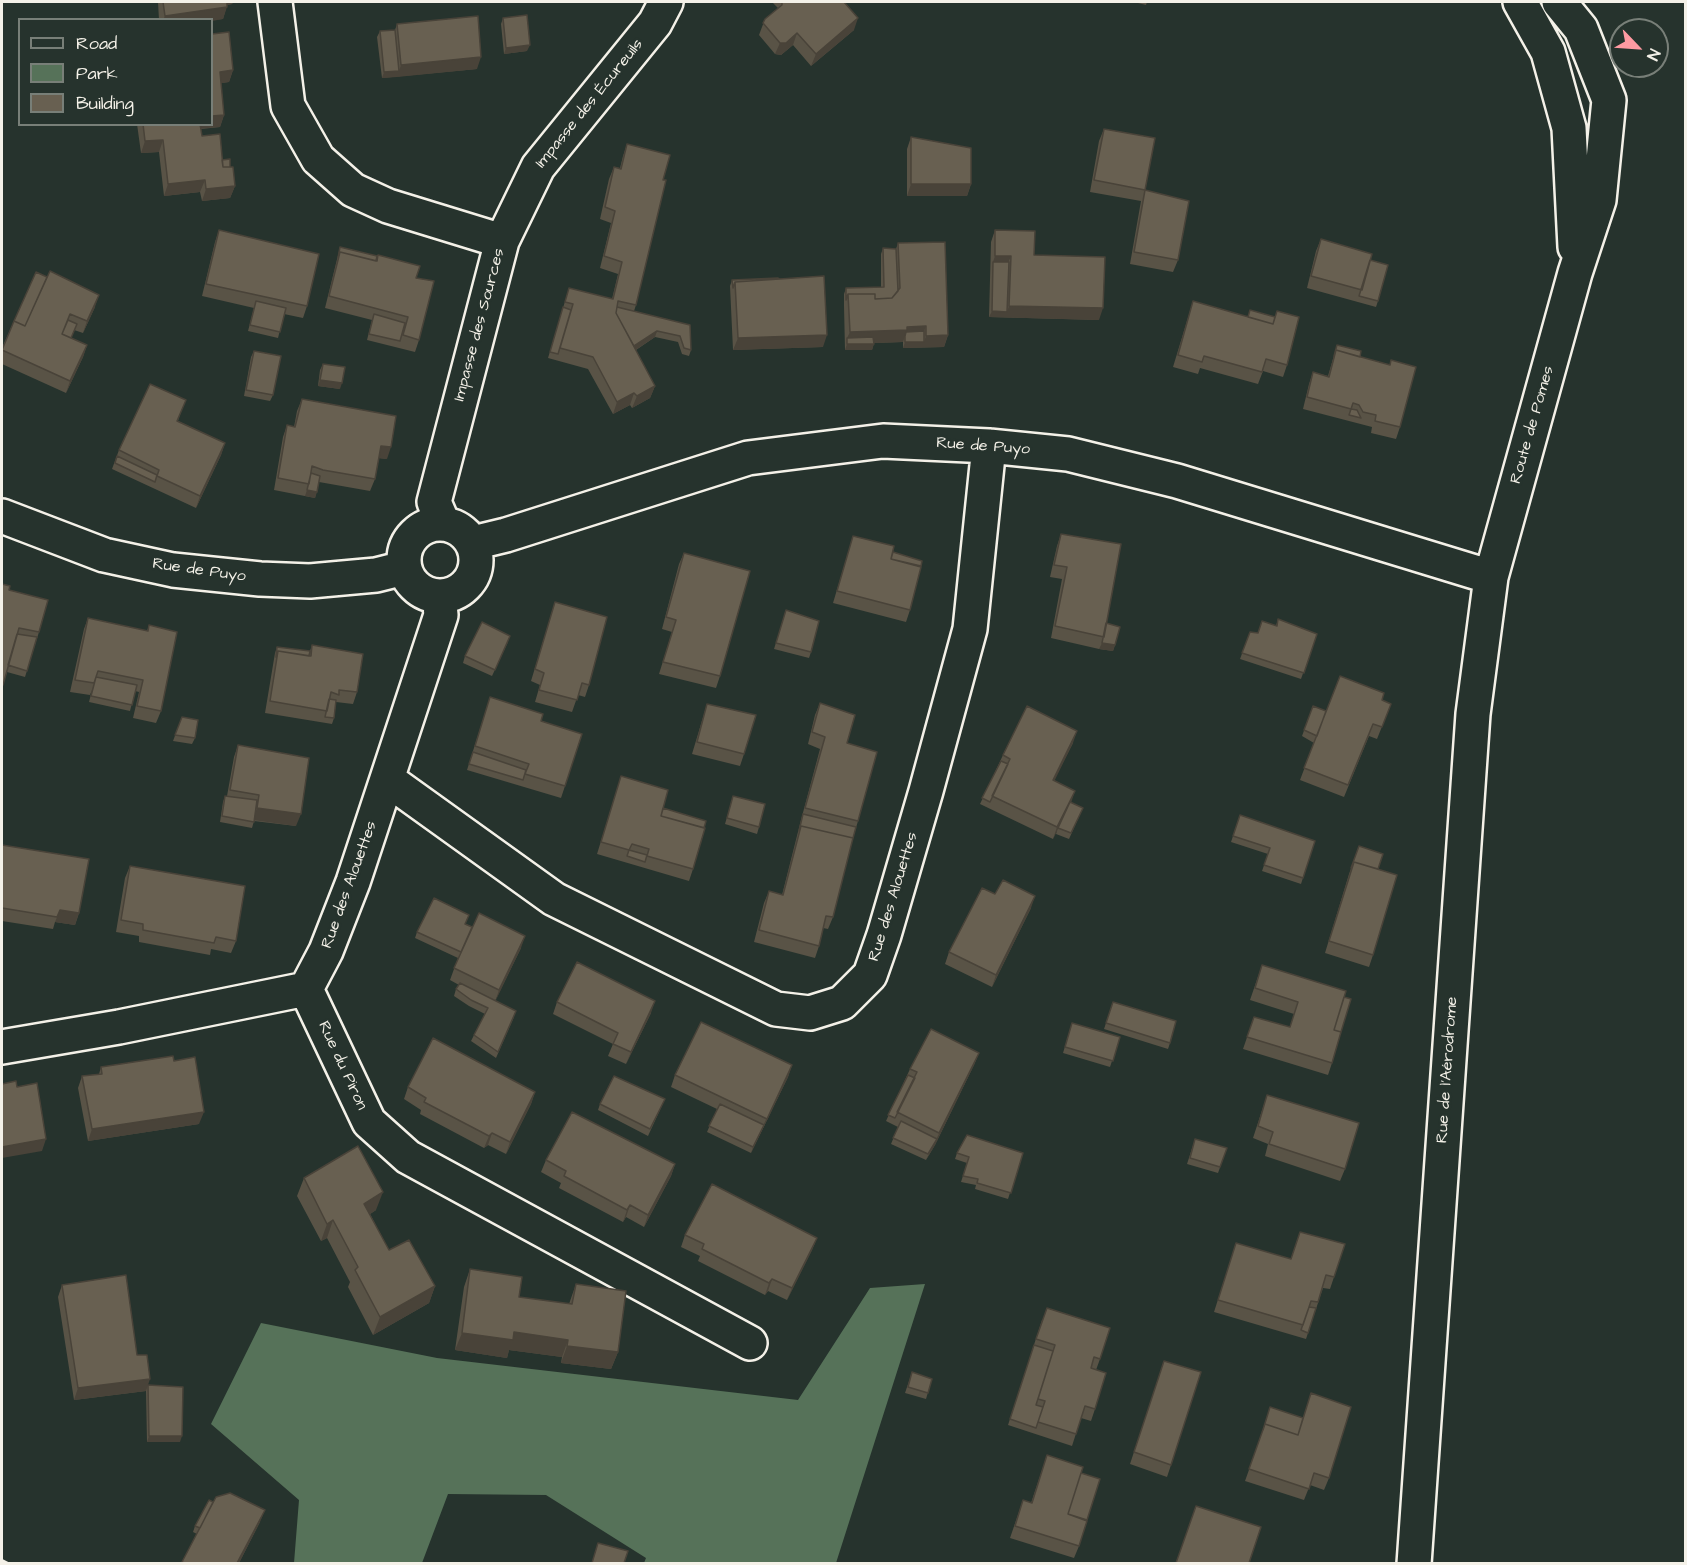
<!DOCTYPE html>
<meta charset="utf-8">
<style>
body{margin:0}
#map{position:relative;width:1687px;height:1565px;overflow:hidden;background:#26332d;font-family:"Architects Daughter",sans-serif}
canvas{display:block}
.frame{position:absolute;inset:0;border:3px solid #f4f1e8;pointer-events:none}
.legend{position:absolute;left:18px;top:18px;width:195px;height:108px;box-sizing:border-box;background:#26332d;border:2px solid #787f78;margin:0;padding:8px 10px;list-style:none;font-size:18px;color:#f4f1e8}
.legend li{display:flex;align-items:center;gap:12px;height:30px}
.legend b{width:30px;border:2px solid #787f78}
.north{position:absolute;left:1609px;top:18px;width:60px;height:60px;box-sizing:border-box;background:#26332d;border:2px solid #787f78;border-radius:50%;rotate:115deg;font-size:16px;font-weight:700;line-height:24px;text-align:center;color:#f4f1e8}
.north::after{content:'';display:block;margin:auto;width:21px;height:27px;background:#ff9aa2;clip-path:polygon(50% 0,100% 100%,50% 72%,0 100%)}
</style>
<div id="map">
<canvas width="1687" height="1565"></canvas>
<div class="frame"></div>
<ul class="legend">
<li><b style="height:8px;background:#26332d"></b>Road</li>
<li><b style="height:16px;background:#567259"></b>Park</li>
<li><b style="height:16px;background:#686051"></b>Building</li>
</ul>
<div class="north">N</div>
</div>
<script>
const g = document.querySelector('canvas').getContext('2d');
g.lineJoin = 'round';
function fillPath(path, color) { g.fillStyle = color; g.fill(path, 'evenodd'); }
const shape = rows => new Path2D(rows.map(r => 'M' + r).join(''));
function stroke(path, color, width, dash) { g.strokeStyle = color; g.lineWidth = width; g.lineCap = dash ? 'butt' : 'round'; g.setLineDash(dash || []); g.stroke(path); }
function label(font, color, halo, rows, align = 'center') {
  g.font = font + ' "Architects Daughter",sans-serif'; g.lineWidth = 5; g.setLineDash([]); g.textBaseline = 'middle'; g.strokeStyle = halo; g.fillStyle = color; for (const [text, x, y, turn = 0] of rows) {
    g.save(); g.translate(x, y); g.rotate((+turn || 0) * Math.PI / 180); g.textAlign = isNaN(turn) ? turn : align; if (halo) g.strokeText(text, 0, 0); g.fillText(text, 0, 0); g.restore();
  }
}
fillPath(shape([
 [925,1284,836,1563,644,1563,646,1558,546,1495,448,1494,422,1563,294,1563,299,1500,211,1424,261,1323,437,1358,798,1400,870,1288]
]), '#567259');
const street = shape([
 [275,2,288,106,318,159,353,190,388,206,502,241,434,502,443,523],
 [1520,2,1548,52,1569,128,1575,247],
 [502,241,538,167,655,23,666,2],
 [2,516,104,555,173,570,260,579,310,581,376,575,404,568],
 '404 560a36 36 0 1 1 72 0a36 36 0 1 1-72 0Z',
 [473,543,506,535,748,458,883,441,989,446,1068,454,1177,481,1491,577],
 [439,596,441,615,387,779,554,899,776,1009,810,1013,842,1003,870,975,884,935,926,791,970,629,989,446],
 [306,989,369,1122,408,1157,750,1343],
 [306,989,326,951,353,882,387,779],
 [2,1047,119,1027,306,989],
 [1414,1564,1473,714,1491,577,1575,273,1599,200,1609,100,1581,29,1559,2]
]);
stroke(street, '#f4f1e8', 38);
stroke(shape([
 [2,1561,8,1564]
]), '#f4f1e8', 4, [6, 4.5]);
stroke(street, '#26332d', 33);
fillPath(shape([
 [158,2,233,2,232,4,227,5,223,19,212,20,159,20],
 [772,2,844,2,854,30,811,66,793,45,781,55,775,54,759,35,765,19,778,8],
 [1134,2,1147,2,1146,5],
 [503,18,527,51,504,54,501,24],
 [397,24,477,69,382,78,377,37,380,31,395,30],
 [212,34,233,70,229,82,221,83,224,115,220,127,201,129,202,136,222,160,230,167,235,186,230,198,202,201,200,192,164,196,159,152,141,153,137,124,212,124],
 [1104,129,1145,190,1178,260,1173,272,1130,264,1141,201,1090,192,1099,141],
 [911,137,971,184,967,196,907,196,907,149],
 [627,144,663,180,636,305,634,311,690,325,691,350,689,356,682,354,678,342,655,337,636,350,655,386,650,398,632,408,630,405,613,414,588,369,548,358,569,288,612,299,618,274,600,268,611,223,600,219,609,179,614,167,620,168,623,156],
 [219,230,307,306,303,318,284,314,278,338,248,331,254,308,202,296,215,242],
 [995,230,1034,255,1099,320,989,317,991,242],
 [1321,239,1370,260,1378,301,1376,307,1307,288,1316,251],
 [898,243,948,335,944,347,903,348,903,342,874,343,872,350,845,350,844,306,844,294,846,288,881,287,881,254,883,248,896,249],
 [340,247,416,278,419,340,415,352,367,340,372,320,325,308],
 [732,280,823,347,733,350,730,286],
 [1193,301,1287,365,1283,377,1263,371,1258,384,1200,368,1198,374,1173,367],
 [95,307,83,333,74,330,71,338,87,345,83,357,66,393,2,364,2,348,14,321],
 [1337,345,1360,357,1400,427,1396,439,1371,433,1372,427,1303,409,1309,384,1313,372,1328,376],
 [254,351,273,395,270,401,244,396,251,357],
 [323,364,340,389,318,386,320,370],
 [302,399,387,459,379,458,375,479,370,491,319,482,315,498,274,490,283,437,287,425,294,427,297,411],
 [181,412,178,421,225,443,221,455,196,508,112,469,119,450],
 [1061,534,1106,623,1115,645,1113,651,1099,649,1051,638,1062,579,1050,577,1057,546],
 [853,536,893,552,910,610,906,622,833,603],
 [684,553,720,676,716,688,659,674,672,632,662,629,679,564],
 [2,584,9,590,39,632,25,677,7,672,2,688],
 [555,602,589,685,585,697,578,695,572,712,535,702,540,685,531,681],
 [786,610,811,652,809,658,774,649],
 [88,618,147,631,149,625,161,711,156,723,133,718,139,692,135,691,130,711,89,702,92,690,90,695,70,692,84,629],
 [1278,619,1317,634,1301,679,1240,659,1250,632,1258,633,1276,626],
 [508,642,492,676,463,663,465,656],
 [312,645,357,692,353,704,336,702,334,718,332,724,265,713,275,653,277,647,310,651],
 [490,697,541,721,565,786,561,798,467,770],
 [1382,700,1391,704,1377,739,1369,736,1344,797,1300,780,1314,743,1302,736,1313,706,1326,711],
 [820,703,847,743,858,821,853,838,833,917,828,929,823,928,819,946,815,958,754,942,764,903,769,891,782,895,801,820,820,749,808,744,815,715],
 [707,704,744,754,740,766,692,754],
 [182,717,195,738,192,744,173,741],
 [1073,743,1054,780,1071,803,1083,808,1069,839,1056,834,1057,830,1053,839,980,804,1003,755],
 [238,745,296,826,254,821,252,828,220,822,223,802,225,796,227,796,234,757],
 [621,776,663,808,693,869,689,881,597,854],
 [733,796,759,827,757,834,725,824],
 [1240,815,1315,841,1301,884,1262,871,1268,854,1231,842],
 [2,845,79,913,75,925,55,922,53,929,2,921],
 [1359,846,1378,869,1373,955,1369,967,1325,953,1349,874],
 [130,866,236,941,231,953,211,949,210,955,139,942,139,936,116,932,125,878],
 [995,894,1031,908,992,987,945,964,949,952],
 [466,924,521,948,495,1001,514,1017,496,1058,471,1041,474,1035,485,1014,469,1006,454,996,456,989,459,985,450,980,458,958,415,938,417,932],
 [1262,965,1344,997,1332,1063,1328,1075,1243,1049,1254,1017,1290,1027,1294,1014,1250,1000],
 [557,1002,651,1013,626,1064,608,1056,613,1044,553,1014],
 [1111,1008,1170,1043,1168,1049,1104,1029],
 [1072,1023,1120,1037,1110,1067,1063,1053],
 [979,1053,974,1065,935,1145,926,1160,891,1144,898,1127,886,1121,910,1069],
 [174,1061,199,1124,88,1141,78,1088,82,1076,99,1074,101,1067],
 [792,1065,788,1077,751,1153,707,1132,717,1109,671,1087,675,1075],
 [408,1087,535,1092,531,1104,506,1154,488,1145,484,1148,420,1114,421,1110,404,1099],
 [1267,1095,1345,1169,1340,1181,1265,1156,1268,1144,1253,1138],
 [665,1099,648,1136,598,1110,600,1104],
 [1195,1139,1227,1148,1218,1173,1187,1164],
 [957,1153,1023,1153,1008,1199,975,1189,976,1185,961,1182,967,1163,955,1159],
 [546,1160,675,1164,671,1176,644,1227,626,1217,623,1222,559,1188,561,1183,541,1172],
 [304,1178,376,1210,370,1214,389,1250,435,1286,429,1303,373,1335,348,1287,350,1282,327,1238,321,1241,297,1196],
 [685,1235,817,1238,812,1250,787,1300,768,1291,765,1295,698,1261,700,1256,681,1247],
 [1236,1243,1291,1259,1345,1244,1330,1289,1323,1288,1306,1339,1214,1312],
 [470,1269,519,1297,569,1304,576,1284,618,1352,611,1369,561,1363,562,1357,509,1350,507,1358,455,1350,464,1287],
 [62,1285,137,1355,148,1385,180,1442,147,1442,146,1391,74,1400,58,1297],
 [1042,1320,1100,1359,1096,1370,1095,1409,1091,1421,1081,1418,1072,1446,1008,1425],
 [1164,1361,1171,1465,1167,1477,1130,1464],
 [912,1372,932,1379,926,1399,905,1393],
 [1311,1393,1329,1478,1324,1490,1310,1485,1304,1500,1245,1481,1261,1436,1303,1418],
 [1047,1455,1081,1473,1079,1546,1074,1558,1010,1538,1023,1500,1031,1503],
 [213,1502,260,1522,239,1563,182,1563,197,1534,193,1532,195,1526]
]), '#595346');
fillPath(shape([
 [223,2,233,2,232,4,222,6],
 [227,7,223,19,212,21,212,20,163,20,165,16],
 [858,18,854,30,811,66,816,54],
 [797,33,793,45,781,55,775,54,780,43],
 [530,45,527,51,504,54,506,48],
 [481,57,477,69,397,77,401,65],
 [233,70,229,82,215,84,220,72],
 [399,71,397,77,382,78,384,72],
 [224,115,220,127,195,129,197,124,212,124,212,116],
 [163,140,159,152,141,153,145,141],
 [205,180,200,192,164,196,168,184],
 [911,184,971,184,967,196,907,196],
 [235,186,230,198,202,201,206,189],
 [995,256,1011,256,1006,268,993,262],
 [99,295,95,307,83,333,87,321],
 [1009,306,1103,308,1099,320,989,317,992,311,1007,312],
 [926,326,922,337,905,336,903,342,847,344,847,338,850,332],
 [657,331,655,337,628,355,630,349],
 [827,335,823,347,733,350,738,338],
 [948,335,944,347,903,348,905,342,924,342,926,336],
 [847,344,874,344,872,350,845,350],
 [87,345,83,357,66,393,70,381],
 [320,380,342,383,340,389,318,386],
 [655,386,650,398,632,408,637,396],
 [634,393,630,405,613,414,617,402],
 [225,443,221,455,196,508,200,496],
 [381,446,391,447,387,459,377,458],
 [307,490,317,492,315,498,305,496],
 [1102,643,1115,645,1113,651,1099,649],
 [1077,731,1073,743,1049,792,1053,780],
 [1075,791,1071,803,1053,839,1057,827],
 [257,808,301,814,296,826,253,820],
 [1035,896,1031,908,992,987,996,975],
 [60,910,79,913,75,925,55,922],
 [525,936,521,948,495,1002,499,990],
 [655,1001,651,1013,626,1064,631,1052],
 [979,1053,974,1065,935,1145,926,1160],
 [792,1065,788,1077,751,1153,753,1147],
 [535,1092,531,1104,506,1154,510,1142],
 [204,1112,199,1124,88,1141,92,1129],
 [492,1133,488,1145,484,1148,489,1136],
 [46,1139,42,1151,2,1158,2,1147],
 [675,1164,671,1176,644,1227,648,1215],
 [383,1192,376,1210,358,1222,364,1204],
 [630,1205,626,1217,623,1222,627,1210],
 [333,1220,327,1238,321,1241,327,1224],
 [817,1238,812,1250,787,1300,792,1288],
 [772,1279,768,1291,765,1295,769,1283],
 [435,1286,429,1303,373,1335,380,1317],
 [514,1332,568,1340,562,1357,509,1350,507,1358,455,1350,462,1333],
 [567,1346,618,1352,611,1369,561,1363],
 [150,1379,146,1391,74,1400,78,1388],
 [149,1436,182,1436,180,1442,147,1442],
 [265,1510,260,1522,239,1563,237,1563]
]), '#494339');
const building = shape([
 [163,2,227,2,227,7,165,16,163,2],
 [782,2,844,2,858,18,816,54,797,33,786,43,780,43,763,23,765,19,782,5,782,2],
 [527,15,530,45,506,48,503,18,527,15],
 [478,16,481,57,401,65,397,24,478,16],
 [395,30,399,71,384,72,380,31,395,30],
 [229,32,233,70,220,72,224,115,212,116,212,34,229,32],
 [143,124,200,124,202,136,220,134,223,167,233,167,235,186,206,189,205,180,168,184,163,140,145,141,143,124],
 [1104,129,1155,138,1145,190,1189,201,1178,260,1134,252,1145,190,1094,180,1104,129],
 [911,137,971,148,971,184,911,184,911,137],
 [627,144,670,155,663,180,666,180,636,305,618,301,616,313,655,386,637,396,634,393,617,402,593,357,560,348,573,304,565,302,569,288,613,299,622,262,604,256,615,211,605,207,614,167,621,169,627,144],
 [230,159,230,167,223,167,222,160,230,159],
 [219,230,319,254,307,306,206,284,219,230],
 [995,230,1035,231,1034,255,1105,257,1103,308,1009,306,1011,256,995,256,995,230],
 [1321,239,1372,254,1362,290,1311,276,1321,239],
 [945,242,948,335,926,336,926,326,907,327,907,330,850,332,848,294,875,294,875,299,892,298,900,288,898,243,945,242],
 [340,247,377,256,376,261,340,252,338,258,340,247],
 [883,248,896,249,898,291,892,298,875,299,875,294,848,294,846,300,846,288,884,287,883,248],
 [340,252,377,261,378,255,420,266,416,278,434,281,419,340,403,335,408,317,329,296,340,252],
 [1370,260,1388,265,1378,301,1359,296,1370,260],
 [993,262,1009,262,1007,312,992,311,993,262],
 [50,271,99,295,87,321,70,314,62,334,87,345,70,381,2,350,14,321,25,326,50,271],
 [36,272,47,277,25,326,14,321,36,272],
 [824,276,827,335,738,338,735,282,824,276],
 [778,278,779,279,735,282,733,288,732,280,778,278],
 [256,301,286,308,280,332,250,325,256,301],
 [1193,301,1273,324,1277,311,1299,317,1287,365,1266,359,1262,372,1204,356,1202,362,1178,355,1193,301],
 [563,307,571,310,558,354,550,352,563,307],
 [617,307,690,325,691,350,684,348,680,336,657,331,634,346,616,313,617,307],
 [1250,310,1275,317,1273,324,1248,317,1250,310],
 [374,314,405,323,400,341,369,334,374,314],
 [68,320,77,324,71,338,62,334,68,320],
 [924,331,924,342,905,342,905,336,906,332,924,331],
 [873,337,874,344,847,344,847,338,873,337],
 [1337,345,1361,351,1360,357,1336,350,1334,356,1337,345],
 [1336,350,1390,365,1391,360,1416,367,1400,427,1375,421,1376,415,1363,412,1359,405,1353,403,1351,409,1307,397,1313,372,1329,377,1336,350],
 [254,351,281,356,273,395,246,390,254,351],
 [323,364,345,367,342,383,320,380,323,364],
 [150,384,186,400,177,421,225,443,200,496,157,476,159,470,119,450,150,384],
 [302,399,396,416,391,447,381,446,375,479,323,470,312,466,309,484,278,478,287,425,295,427,302,399],
 [1351,409,1357,410,1361,418,1349,415,1351,409],
 [117,456,157,475,155,482,115,463,117,456],
 [311,473,320,476,317,492,307,490,311,473],
 [1061,534,1121,544,1104,637,1055,626,1067,567,1054,565,1061,534],
 [853,536,894,546,891,559,921,567,910,610,837,591,853,536],
 [893,552,922,561,921,566,891,559,893,552],
 [684,553,750,571,720,676,663,662,676,620,666,617,684,553],
 [2,584,10,586,9,590,48,600,39,632,19,628,3,685,2,684,2,584],
 [555,602,607,617,589,685,582,683,577,700,539,690,544,673,535,669,555,602],
 [786,610,819,621,811,652,776,643,786,610],
 [88,618,148,631,149,625,177,632,161,711,137,706,143,680,98,671,94,683,75,680,88,618],
 [1278,619,1317,634,1304,673,1242,653,1250,632,1258,633,1262,621,1277,626,1278,619],
 [482,622,510,636,495,670,465,656,482,622],
 [1106,623,1120,627,1115,645,1102,643,1106,623],
 [17,634,37,637,27,671,8,665,17,634],
 [312,645,363,654,357,692,339,690,339,695,331,692,327,711,270,701,278,651,311,656,312,645],
 [277,647,310,651,309,656,278,651,276,657,277,647],
 [1340,676,1384,693,1382,700,1391,704,1382,727,1373,724,1348,785,1304,768,1340,676],
 [96,677,137,685,132,705,91,696,96,677],
 [490,697,543,714,541,721,582,734,565,786,525,774,529,764,475,746,490,697],
 [329,699,336,700,334,718,325,717,329,699],
 [820,703,855,715,847,743,877,752,858,821,805,808,825,737,812,732,820,703],
 [707,704,756,715,744,754,697,742,707,704],
 [1027,706,1077,731,1053,780,1075,791,1057,827,992,796,1010,759,1003,755,1027,706],
 [1313,706,1326,711,1317,736,1304,730,1313,706],
 [182,717,198,720,195,738,175,735,182,717],
 [238,745,309,758,301,814,257,808,259,795,230,790,238,745],
 [473,752,526,770,523,780,469,764,473,752],
 [1001,761,1008,764,990,802,982,798,1001,761],
 [621,776,668,790,661,816,705,828,693,869,647,856,649,849,632,844,629,850,601,842,621,776],
 [225,796,257,800,254,822,222,816,225,796],
 [733,796,765,804,759,827,727,818,733,796],
 [1070,802,1083,808,1071,833,1058,828,1070,802],
 [663,808,706,821,704,828,661,816,663,808],
 [803,814,856,827,853,838,801,826,799,831,803,814],
 [1240,815,1315,841,1303,878,1264,865,1270,848,1233,836,1240,815],
 [801,826,853,838,833,917,826,916,819,946,759,930,769,891,783,895,801,826],
 [2,845,89,859,79,913,60,910,57,917,2,908,2,845],
 [1359,846,1383,854,1378,869,1354,862,1351,868,1359,846],
 [629,850,647,855,645,862,627,856,629,850],
 [1354,862,1397,875,1373,955,1329,941,1354,862],
 [130,866,245,886,236,941,216,937,214,943,143,930,143,924,121,920,130,866],
 [1003,880,1035,896,996,975,949,952,982,888,995,894,1003,880],
 [434,898,469,915,465,924,472,927,461,952,417,932,434,898],
 [479,913,525,936,499,990,454,968,479,913],
 [577,962,655,1001,631,1052,613,1044,618,1033,557,1002,577,962],
 [1262,965,1346,991,1334,1030,1341,1032,1332,1063,1247,1037,1254,1017,1290,1027,1298,1002,1255,988,1262,965],
 [460,983,516,1011,498,1052,474,1035,488,1008,471,1000,456,989,460,983],
 [1344,997,1351,999,1341,1032,1334,1030,1344,997],
 [1113,1002,1176,1021,1170,1043,1106,1023,1113,1002],
 [701,1022,792,1065,767,1119,675,1075,701,1022],
 [1072,1023,1120,1037,1113,1061,1065,1047,1072,1023],
 [931,1029,979,1053,939,1133,897,1112,917,1072,910,1069,931,1029],
 [433,1038,535,1092,510,1142,492,1133,489,1136,424,1102,426,1098,408,1087,433,1038],
 [173,1056,174,1061,195,1057,204,1112,92,1129,82,1076,102,1074,101,1067,173,1056],
 [908,1075,915,1078,895,1118,888,1115,908,1075],
 [614,1076,665,1099,650,1129,600,1104,614,1076],
 [16,1081,17,1087,37,1083,46,1139,2,1147,2,1084,16,1081],
 [1267,1095,1359,1123,1345,1169,1269,1144,1273,1132,1258,1126,1267,1095],
 [720,1104,764,1125,753,1147,709,1126,720,1104],
 [572,1112,675,1164,648,1215,630,1205,627,1210,564,1176,566,1171,546,1160,572,1112],
 [901,1121,937,1139,928,1154,893,1138,901,1121],
 [967,1135,1023,1153,1011,1193,977,1183,978,1179,963,1176,969,1157,957,1153,967,1135],
 [1195,1139,1227,1148,1220,1167,1190,1158,1195,1139],
 [358,1146,383,1192,364,1204,389,1250,409,1240,435,1286,380,1317,355,1270,358,1267,333,1220,327,1224,304,1178,358,1146],
 [712,1184,817,1238,792,1288,772,1279,769,1283,702,1249,704,1244,685,1235,712,1184],
 [1300,1232,1345,1244,1334,1277,1326,1275,1318,1302,1311,1301,1303,1325,1218,1300,1236,1243,1291,1259,1300,1232],
 [470,1269,522,1277,519,1297,572,1304,576,1284,626,1291,618,1352,567,1346,568,1340,514,1332,513,1340,462,1333,470,1269],
 [126,1275,137,1355,147,1355,150,1379,78,1388,62,1285,126,1275],
 [1309,1307,1316,1308,1308,1333,1301,1330,1309,1307],
 [1047,1308,1110,1328,1100,1359,1094,1357,1091,1368,1106,1373,1095,1409,1085,1406,1076,1434,1038,1422,1045,1401,1038,1399,1055,1345,1036,1339,1047,1308],
 [1034,1345,1053,1351,1036,1405,1043,1407,1036,1428,1010,1419,1034,1345],
 [1164,1361,1201,1372,1171,1465,1134,1452,1164,1361],
 [912,1372,932,1379,928,1393,908,1387,912,1372],
 [148,1385,183,1387,182,1436,149,1436,148,1385],
 [1311,1393,1351,1407,1329,1478,1314,1473,1309,1489,1249,1469,1265,1424,1298,1435,1311,1393],
 [1270,1407,1303,1418,1298,1435,1265,1424,1263,1430,1270,1407],
 [1047,1455,1083,1467,1068,1514,1087,1521,1079,1546,1015,1526,1023,1500,1032,1503,1047,1455],
 [1081,1473,1100,1479,1087,1520,1068,1514,1081,1473],
 [230,1493,265,1510,237,1563,185,1563,182,1562,216,1497,230,1493],
 [209,1500,213,1502,200,1528,195,1526,209,1500],
 [1196,1506,1261,1527,1249,1563,1176,1563,1196,1506],
 [598,1543,628,1551,624,1563,592,1563,598,1543]
]);
fillPath(building, '#686051');
stroke(building, '#494339', 1.5);
label('16px', '#f4f1e8', '#26332d', [
 ["Impasse des Écureuils",590,104,-51],
 ["Impasse des Sources",480,325,-75],
 ["Route de Pomes",1533,425,-74],
 ["Rue de Puyo",983,447,4],
 ["Rue de Puyo",199,571,8],
 ["Rue des Alouettes",350,885,-70],
 ["Rue des Alouettes",894,897,-73],
 ["Rue du Piron",342,1066,65],
 ["Rue de l'Aérodrome",1448,1070,-86]
]);
</script>
